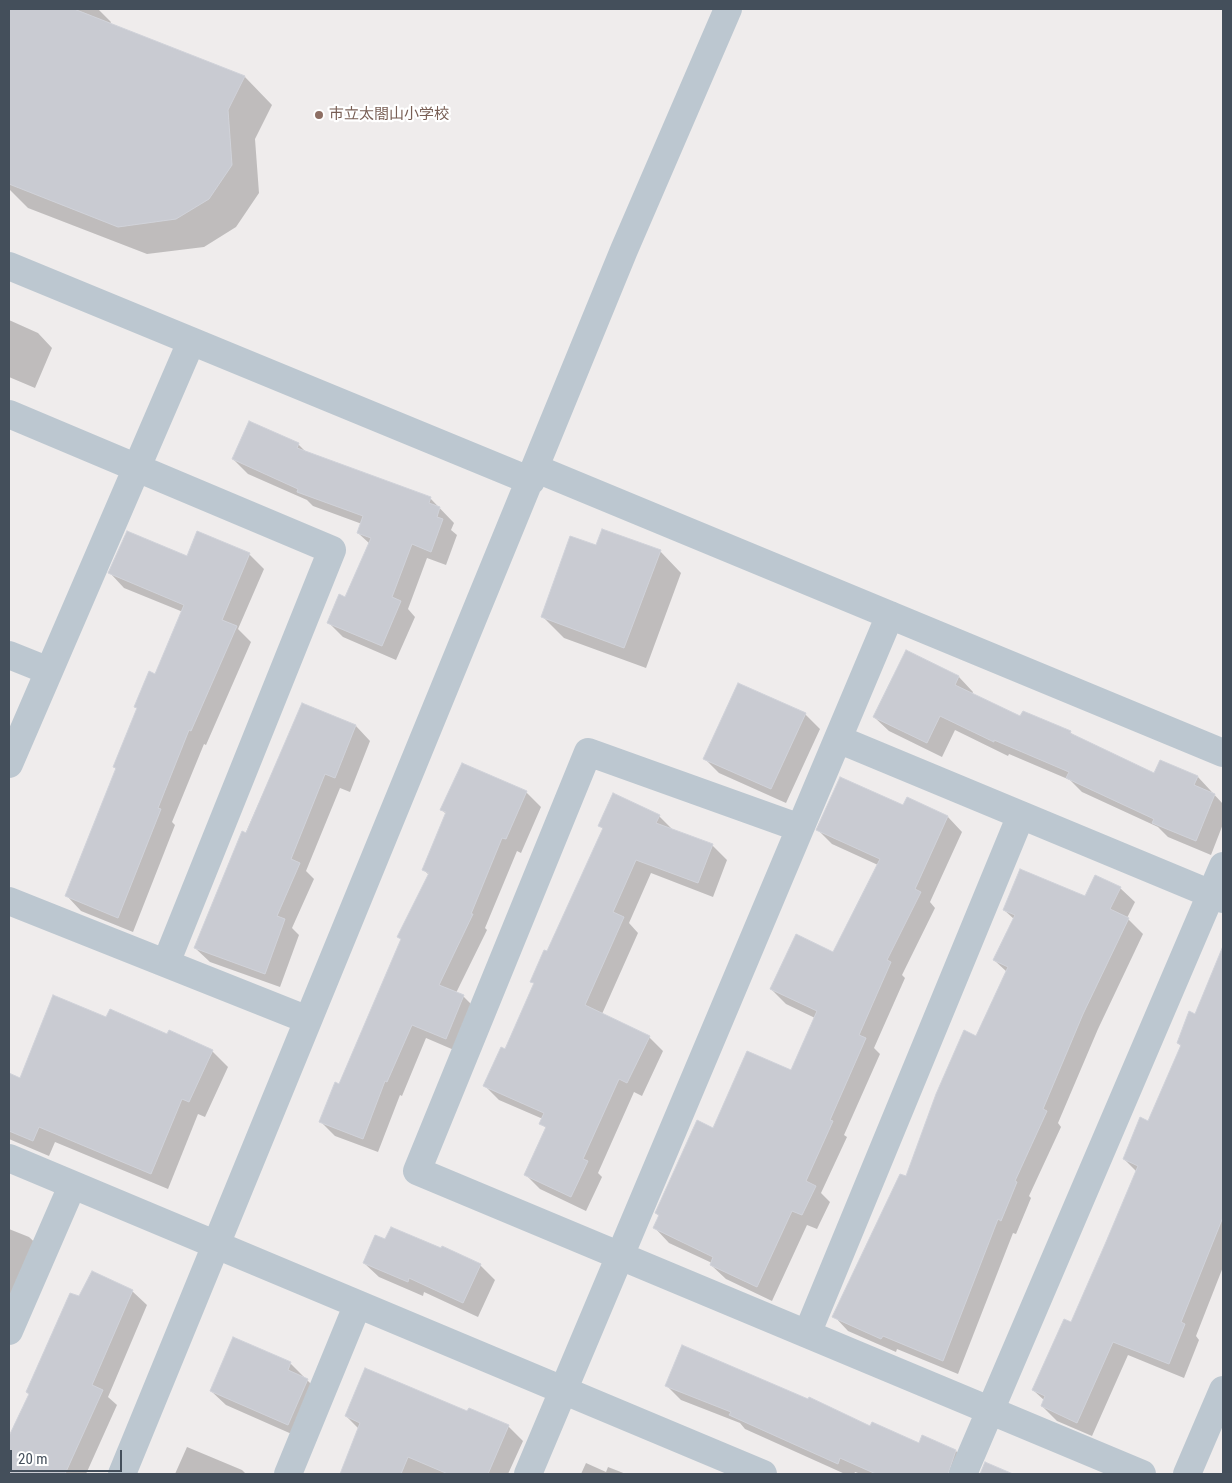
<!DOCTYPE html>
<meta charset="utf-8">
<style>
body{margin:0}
#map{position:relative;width:1232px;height:1483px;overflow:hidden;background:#efecec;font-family:"Roboto Condensed",sans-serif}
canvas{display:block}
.frame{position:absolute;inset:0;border:10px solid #444f5b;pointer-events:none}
.scale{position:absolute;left:10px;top:1450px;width:112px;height:22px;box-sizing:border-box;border:2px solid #444f5b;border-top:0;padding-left:6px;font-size:15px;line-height:18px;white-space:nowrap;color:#444f5b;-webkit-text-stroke:4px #fff;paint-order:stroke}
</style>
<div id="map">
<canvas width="1232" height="1483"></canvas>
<div class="frame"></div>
<div class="scale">20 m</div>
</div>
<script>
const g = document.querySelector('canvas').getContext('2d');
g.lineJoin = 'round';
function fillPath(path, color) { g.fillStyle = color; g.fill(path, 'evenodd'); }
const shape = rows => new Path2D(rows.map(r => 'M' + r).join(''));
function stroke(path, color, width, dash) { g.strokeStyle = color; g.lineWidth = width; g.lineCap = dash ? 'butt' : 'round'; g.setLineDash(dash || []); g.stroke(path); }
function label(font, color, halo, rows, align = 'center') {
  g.font = font + ' "Roboto Condensed","Noto Sans JP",sans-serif'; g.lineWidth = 4.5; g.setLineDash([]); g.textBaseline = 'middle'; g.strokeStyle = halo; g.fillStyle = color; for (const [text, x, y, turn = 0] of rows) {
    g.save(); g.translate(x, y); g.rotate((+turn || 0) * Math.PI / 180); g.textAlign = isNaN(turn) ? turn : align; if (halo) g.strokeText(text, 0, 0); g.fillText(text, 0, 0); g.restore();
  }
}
fillPath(shape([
 [9,9,98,9,111,22,110,24,245,77,272,105,255,139,259,193,236,227,204,247,147,254,28,208,9,189],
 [9,320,38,333,52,348,35,388,9,377],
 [298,444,307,453,430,498,454,523,451,530,457,535,446,565,427,558,408,609,415,617,396,660,343,637,329,623,346,598,370,544,358,533,362,524,313,506,307,500,248,474,233,459],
 [597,547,660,551,681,573,646,668,564,638,542,616],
 [249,554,264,569,238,629,251,642,206,745,204,744,172,822,175,825,133,932,81,911,67,896,117,770,114,767,183,612,124,588,110,573,187,557],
 [906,652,959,677,973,692,972,694,1021,718,1070,732,1075,737,1155,774,1160,762,1198,777,1223,804,1223,824,1211,855,1168,837,1158,827,1082,792,1070,780,1009,754,1008,756,955,730,942,757,889,731,874,717],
 [302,705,356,726,370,741,350,792,340,788,306,871,314,879,292,928,299,935,280,987,210,962,195,948],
 [805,714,820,729,786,803,719,773,705,759],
 [526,792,541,807,521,853,517,851,485,928,487,930,456,993,464,997,478,1011,461,1053,426,1038,402,1096,400,1095,378,1152,335,1136,321,1122,339,1085,402,940,399,937,429,875,423,869,446,814,442,810],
 [907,799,948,817,962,832,930,902,935,908,902,975,905,978,874,1048,880,1054,844,1135,847,1137,821,1193,830,1202,817,1229,807,1225,772,1301,726,1279,711,1265,712,1263,669,1243,655,1228,660,1217,656,1213,714,1129,791,1072,815,1018,786,1004,771,989,834,954,878,865,832,844,818,830,904,806],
 [659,816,674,831,712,845,727,860,713,897,651,873,629,923,638,933,602,1014,649,1037,663,1051,642,1096,634,1092,598,1173,602,1177,586,1211,540,1189,525,1174,547,1129,541,1123,543,1119,499,1100,484,1085,505,1051,535,984,532,981,548,953,604,830,599,825],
 [1120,888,1135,902,1127,918,1143,934,1098,1029,1058,1123,1061,1127,1029,1196,1031,1198,1016,1234,1013,1233,958,1374,897,1349,896,1352,848,1331,834,1316,907,1178,1007,972,994,960,1014,919,1004,910,1086,897],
 [1223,949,1223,1267,1196,1336,1199,1340,1184,1378,1128,1355,1092,1436,1057,1421,1042,1406,1045,1401,1033,1390,1072,1323,1137,1172,1124,1159,1149,1122,1181,1046,1178,1043,1195,1015],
 [107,1018,212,1051,228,1067,205,1117,198,1114,168,1189,55,1142,49,1156,9,1139,9,1074,21,1080],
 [9,1229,29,1237,44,1251,9,1314],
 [386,1241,480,1265,495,1280,478,1317,424,1292,423,1296,379,1277,364,1263],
 [132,1291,147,1305,108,1397,117,1405,86,1474,9,1474,9,1439,80,1298],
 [290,1363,322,1395,303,1439,226,1405,211,1391],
 [667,1386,871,1427,919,1445,956,1451,970,1466,967,1474,861,1474,855,1472,854,1474,845,1474,745,1429,740,1423,681,1400],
 [468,1412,508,1426,523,1441,508,1474,341,1474,359,1429,346,1416],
 [187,1447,242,1470,246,1474,175,1474],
 [586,1463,606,1472,608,1467,626,1474,581,1474]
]), '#0003');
const building = shape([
 [9,9,74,9,245,76,228,110,232,165,209,199,176,219,118,227,9,184,9,9],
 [249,421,299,443,297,448,431,497,429,503,440,507,437,517,443,519,431,552,412,544,392,597,401,601,382,646,327,623,339,594,345,597,371,538,357,533,363,516,297,492,298,489,232,459,249,421],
 [602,529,661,550,624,648,541,617,570,536,596,545,602,529],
 [127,531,187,556,197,531,250,553,222,620,237,626,191,731,189,730,158,808,161,809,118,918,65,896,116,768,113,767,137,708,134,707,149,671,155,674,184,605,108,573,127,531],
 [906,650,959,676,955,685,1020,716,1023,711,1071,731,1070,733,1154,773,1160,760,1198,776,1194,785,1215,794,1196,841,1152,823,1154,819,1066,778,1069,772,994,740,994,742,940,716,927,743,873,717,906,650],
 [738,683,806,713,771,789,703,759,738,683],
 [302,703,356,725,335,778,325,774,291,859,300,863,277,916,285,919,265,974,194,948,242,831,246,833,302,703],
 [462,763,527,791,506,839,502,838,471,914,473,914,439,985,464,995,446,1039,412,1025,387,1082,385,1081,363,1139,319,1122,335,1082,339,1084,401,939,397,937,429,873,422,870,446,812,440,810,462,763],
 [840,777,903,805,907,797,948,816,915,889,921,892,887,960,891,962,859,1035,866,1038,830,1120,833,1121,806,1181,816,1186,802,1215,792,1211,757,1287,710,1265,713,1257,653,1228,659,1215,655,1213,697,1120,713,1128,747,1051,791,1070,817,1011,770,989,796,934,833,952,880,859,816,830,840,777],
 [613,793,660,815,656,823,713,844,698,883,636,860,613,912,624,917,585,1005,650,1036,627,1083,619,1079,583,1159,588,1161,571,1197,524,1175,546,1127,539,1124,544,1113,483,1086,501,1047,505,1049,534,983,530,982,544,950,547,951,603,828,598,826,613,793],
 [1020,869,1085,896,1095,875,1121,887,1110,909,1129,918,1083,1014,1043,1109,1047,1111,1015,1181,1017,1182,1001,1221,998,1219,943,1361,883,1336,881,1339,832,1317,900,1174,906,1176,936,1094,964,1030,976,1036,1008,967,993,960,1015,915,1003,910,1020,869],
 [1223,946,1223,1217,1181,1322,1185,1324,1169,1364,1113,1342,1077,1423,1041,1406,1045,1396,1032,1390,1064,1319,1071,1322,1106,1242,1138,1166,1123,1159,1140,1117,1148,1121,1181,1045,1177,1043,1189,1011,1195,1014,1223,946],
 [53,995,106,1017,110,1009,167,1034,169,1030,213,1050,189,1102,182,1099,151,1174,39,1127,33,1141,9,1131,9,1073,20,1078,53,995],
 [391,1227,441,1248,442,1246,481,1264,463,1303,409,1278,408,1282,363,1263,375,1235,385,1239,391,1227],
 [92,1271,133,1290,92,1385,103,1390,65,1474,9,1474,9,1436,29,1394,26,1392,70,1293,79,1296,92,1271],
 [233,1337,291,1362,288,1370,308,1379,288,1425,210,1391,233,1337],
 [682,1345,808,1399,809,1397,870,1426,872,1422,919,1443,922,1435,956,1450,948,1474,876,1474,840,1458,838,1464,729,1415,731,1412,665,1386,682,1345],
 [365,1368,467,1411,469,1408,509,1425,488,1474,448,1474,408,1457,401,1474,340,1474,360,1423,345,1416,365,1368],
 [985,1462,1013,1474,980,1474,985,1462]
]);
fillPath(building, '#c9cbd2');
stroke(building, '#d0d2d9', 1);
stroke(shape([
 [9,266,531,481],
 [9,414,332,550,166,963],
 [537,469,1223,753],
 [9,655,49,671],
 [838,739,1223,899],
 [9,764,191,342],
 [800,828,588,752,417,1171,1142,1474],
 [9,901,308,1020],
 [9,1158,763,1474],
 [9,1331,72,1186],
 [807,1334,1021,815],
 [122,1474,624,250,728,9],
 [288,1474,357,1306],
 [528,1474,890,615],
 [963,1474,1223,866],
 [1187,1474,1223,1390]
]), '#bcc7d0', 28);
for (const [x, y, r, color] of [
 [319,115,5,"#8d6e63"]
]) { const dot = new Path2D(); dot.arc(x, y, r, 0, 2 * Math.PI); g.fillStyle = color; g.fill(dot); stroke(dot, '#fff', 2); }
label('15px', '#785e54', '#fff', [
 ["市立太閤山小学校",329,115]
], 'left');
</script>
